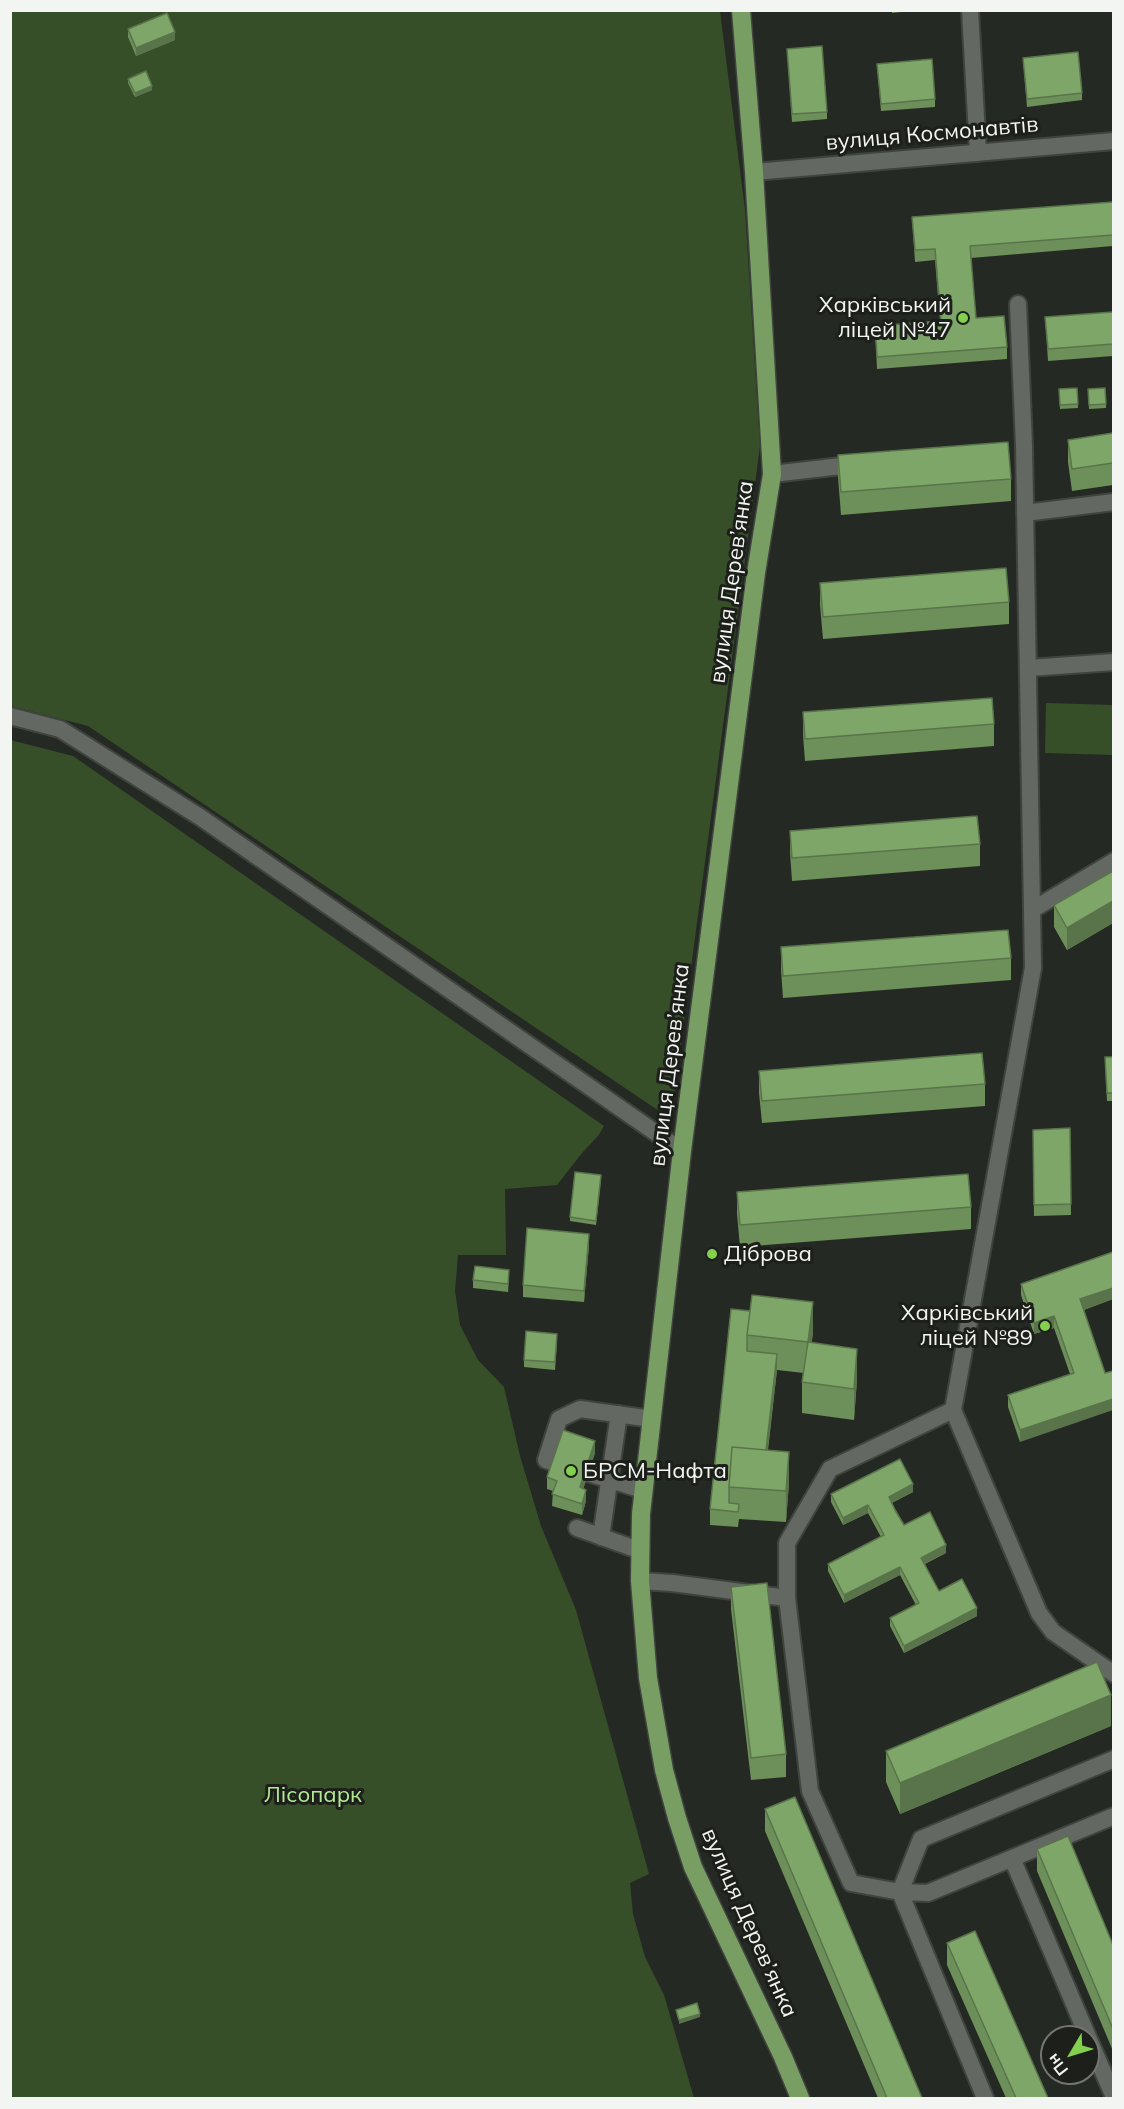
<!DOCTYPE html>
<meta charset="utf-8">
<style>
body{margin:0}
#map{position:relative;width:1124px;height:2109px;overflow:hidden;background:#252923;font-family:Mulish,sans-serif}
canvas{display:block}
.frame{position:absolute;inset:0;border:12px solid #f2f5f1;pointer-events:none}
.north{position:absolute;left:1040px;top:2025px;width:60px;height:60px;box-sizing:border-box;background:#1c1f1a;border:2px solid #727570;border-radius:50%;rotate:232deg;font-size:16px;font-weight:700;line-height:24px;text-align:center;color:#f2f5f1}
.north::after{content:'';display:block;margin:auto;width:21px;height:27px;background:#83d04f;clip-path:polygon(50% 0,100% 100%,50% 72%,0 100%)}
</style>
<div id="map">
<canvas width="1124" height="2109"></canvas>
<div class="frame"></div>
<div class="north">Пн</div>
</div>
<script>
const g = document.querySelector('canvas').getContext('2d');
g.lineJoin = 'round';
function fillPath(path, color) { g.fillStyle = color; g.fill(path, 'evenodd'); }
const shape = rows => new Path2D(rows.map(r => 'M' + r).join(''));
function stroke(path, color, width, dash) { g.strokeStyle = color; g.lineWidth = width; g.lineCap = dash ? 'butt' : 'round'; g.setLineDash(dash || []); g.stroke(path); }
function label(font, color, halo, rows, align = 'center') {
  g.font = font + ' Mulish,sans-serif'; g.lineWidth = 6; g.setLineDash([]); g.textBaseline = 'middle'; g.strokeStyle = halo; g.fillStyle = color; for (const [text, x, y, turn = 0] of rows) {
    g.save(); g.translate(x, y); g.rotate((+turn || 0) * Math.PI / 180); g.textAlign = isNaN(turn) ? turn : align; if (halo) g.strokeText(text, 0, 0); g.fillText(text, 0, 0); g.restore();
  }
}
fillPath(shape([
 [11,11,720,11,745,210,760,446,671,1119,88,726,11,706],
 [1046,703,1113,705,1113,755,1045,753],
 [10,740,73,756,604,1126,598,1136,582,1153,557,1185,505,1189,506,1255,458,1255,455,1291,460,1325,478,1360,504,1387,520,1456,541,1526,576,1610,649,1874,630,1883,633,1914,645,1957,664,1995,694,2098,11,2098]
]), '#374f29');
const minor = shape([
 [970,10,978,153],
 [754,172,1114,141],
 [1018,304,1024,445,1033,968,953,1410,1039,1613,1053,1632,1114,1674],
 [772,474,859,464],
 [1025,513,1114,502],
 [1028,668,1114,662],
 [10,716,60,729,200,817,682,1151],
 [1032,910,1114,861],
 [953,1410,830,1469,787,1543,787,1598,810,1791,851,1883,900,1892,928,1893,1114,1816],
 [643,1490,546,1460,559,1419,580,1409,652,1419],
 [577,1528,641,1551],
 [601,1537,619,1414],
 [640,1581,672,1583,787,1598],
 [1012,1858,1088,2037],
 [1088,2037,1114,2097],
 [985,2098,900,1892,921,1839,1114,1759]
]);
const major = shape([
 [741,10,754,172,772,474,756,573,682,1151,641,1514,640,1581,648,1678,664,1770,677,1818,693,1867,783,2057,800,2098]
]);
stroke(minor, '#40443f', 20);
stroke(major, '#40443f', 21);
stroke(minor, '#646862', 16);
stroke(major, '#799e63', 18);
fillPath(shape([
 [892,10,920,10,892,13],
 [128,29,175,40,136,56,128,37],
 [787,49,827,112,827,119,792,122],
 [1023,58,1082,93,1082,100,1027,107],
 [877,64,935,99,935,107,881,111],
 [128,79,152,90,135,97,128,83],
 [1113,202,1113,246,971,258,976,318,1007,347,1007,359,877,369,875,326,940,321,935,260,915,262,912,217],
 [1113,312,1113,356,1048,361,1045,317],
 [1077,388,1078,408,1060,409,1059,389],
 [1088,389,1106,404,1106,408,1089,409],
 [1113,433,1113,485,1072,491,1068,462,1068,440],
 [838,455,1011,479,1011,501,841,515,838,477],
 [820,583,1009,602,1009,624,823,639,820,605],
 [803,712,994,724,994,746,805,761,803,735],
 [790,831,980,844,980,866,792,881,790,853],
 [1113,871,1113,923,1067,950,1054,927,1054,905],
 [781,947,1011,958,1011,980,783,998,781,970],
 [1113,1057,1113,1101,1107,1101,1105,1065],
 [759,1071,985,1084,985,1106,762,1123,759,1093],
 [1070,1128,1071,1215,1034,1216,1033,1130],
 [601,1179,596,1225,570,1221,570,1217],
 [737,1192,971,1207,971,1229,740,1247,737,1214],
 [589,1245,584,1302,523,1297,523,1285],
 [1113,1252,1113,1299,1084,1310,1105,1373,1020,1442,1008,1407,1008,1395,1070,1374,1054,1328,1034,1334,1021,1295,1021,1284],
 [509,1278,508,1292,473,1288,473,1280],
 [731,1309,813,1333,811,1343,857,1380,854,1420,802,1413,802,1382,804,1373,777,1370,768,1450,789,1483,786,1522,739,1519,738,1527,710,1525,710,1509],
 [557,1342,555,1370,524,1367,524,1360],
 [595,1453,583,1489,586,1501,582,1515,552,1506,553,1491,547,1489,547,1477],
 [913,1492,892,1503,904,1525,946,1553,925,1564,939,1591,977,1616,904,1653,890,1626,890,1618,916,1605,900,1575,844,1603,828,1571,828,1564,881,1537,868,1513,843,1525,831,1502,831,1494],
 [731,1587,786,1754,786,1777,751,1780,731,1609],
 [1111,1726,900,1814,886,1782,886,1751],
 [765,1809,922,2098,878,2098,765,1831],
 [1037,1849,1113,1945,1113,2051,1037,1871],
 [947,1943,1048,2098,1006,2098,947,1965]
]), '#6d8f5a');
fillPath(shape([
 [175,32,175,40,136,56,136,48],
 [152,86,152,90,135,97,135,93],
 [1113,901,1113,923,1067,950,1067,928],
 [589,1234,589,1245,584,1302,584,1291],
 [1113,1288,1113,1299,1080,1311,1080,1299],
 [813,1302,813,1333,808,1373,808,1342],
 [1054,1316,1054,1328,1034,1334,1034,1323],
 [857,1349,857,1380,854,1420,854,1389],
 [777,1354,777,1370,764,1481,764,1466],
 [1113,1399,1113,1410,1020,1442,1020,1430],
 [595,1441,595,1453,580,1499,580,1487],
 [789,1452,789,1483,786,1522,786,1491],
 [913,1484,913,1492,889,1504,889,1497],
 [586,1490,586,1501,582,1515,582,1504],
 [868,1505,868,1513,843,1525,843,1518],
 [946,1545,946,1553,921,1565,921,1558],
 [900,1567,900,1575,844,1603,844,1595],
 [977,1608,977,1616,904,1653,904,1646],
 [1111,1695,1111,1726,900,1814,900,1783],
 [700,2014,700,2017,679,2024,679,2020]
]), '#59744a');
const building = shape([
 [167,13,175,32,136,48,128,29,167,13],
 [822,46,827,112,792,114,787,49,822,46],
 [1078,52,1082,93,1027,99,1023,58,1078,52],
 [932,59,935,99,881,104,877,64,932,59],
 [146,71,152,86,135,93,128,79,146,71],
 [1113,202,1113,235,970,246,976,318,1004,316,1007,347,877,357,875,326,941,321,935,249,915,250,912,217,1113,202],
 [1113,312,1113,344,1048,349,1045,317,1113,312],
 [1077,388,1078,404,1060,405,1059,389,1077,388],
 [1105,388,1106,404,1089,405,1088,389,1105,388],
 [1113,433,1113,463,1072,469,1068,440,1113,433],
 [1008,442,1011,479,841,492,838,455,1008,442],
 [1006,568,1009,602,823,617,820,583,1006,568],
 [992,698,994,724,805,739,803,712,992,698],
 [977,816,980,844,792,858,790,831,977,816],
 [1113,871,1113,901,1067,928,1054,905,1113,871],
 [1008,930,1011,958,783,976,781,947,1008,930],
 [982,1053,985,1084,762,1101,759,1071,982,1053],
 [1105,1057,1113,1057,1113,1093,1107,1093,1105,1057],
 [1070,1128,1071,1204,1034,1205,1033,1130,1070,1128],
 [575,1172,601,1175,596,1221,570,1217,575,1172],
 [968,1174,971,1207,740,1225,737,1192,968,1174],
 [527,1228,589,1234,584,1291,523,1285,527,1228],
 [1113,1252,1113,1288,1080,1299,1105,1373,1113,1371,1113,1399,1020,1430,1008,1395,1074,1373,1054,1316,1034,1323,1021,1284,1113,1252],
 [475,1266,509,1270,508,1284,473,1280,475,1266],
 [752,1295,813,1302,808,1342,747,1335,752,1295],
 [731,1309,750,1311,747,1335,747,1351,777,1354,766,1450,732,1447,729,1487,729,1503,739,1504,738,1512,710,1509,731,1309],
 [526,1331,557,1334,555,1362,524,1360,526,1331],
 [808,1342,857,1349,854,1389,802,1382,808,1342],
 [563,1430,595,1441,580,1487,586,1490,582,1504,552,1494,557,1481,547,1477,563,1430],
 [732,1447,789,1452,786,1491,729,1487,732,1447],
 [900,1459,913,1484,889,1497,895,1510,904,1525,930,1512,946,1545,921,1558,939,1591,962,1579,977,1608,904,1646,890,1618,919,1603,900,1567,844,1595,828,1564,884,1535,868,1505,843,1518,831,1494,900,1459],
 [767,1583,786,1754,751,1758,731,1587,767,1583],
 [1097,1662,1111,1695,900,1783,886,1751,1097,1662],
 [795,1797,922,2098,887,2098,765,1809,795,1797],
 [1068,1836,1113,1945,1113,2029,1037,1849,1068,1836],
 [975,1931,1048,2098,1016,2098,947,1943,975,1931],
 [697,2003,700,2014,679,2020,676,2010,697,2003]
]);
fillPath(building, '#7fa669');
stroke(building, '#59744a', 1.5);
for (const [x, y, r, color] of [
 [963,318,6,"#83d04f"],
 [712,1254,6,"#83d04f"],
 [1045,1326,6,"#83d04f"],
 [571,1471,6,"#83d04f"]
]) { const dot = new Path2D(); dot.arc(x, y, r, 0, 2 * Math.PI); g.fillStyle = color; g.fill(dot); stroke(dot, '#1c1f1a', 2); }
label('22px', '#f2f5f1', '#1c1f1a', [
 ["вулиця Космонавтів",932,134,-5],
 ["вулиця Дерев’янка",732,582,-82],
 ["вулиця Дерев’янка",670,1065,-83],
 ["вулиця Дерев’янка",749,1923,66]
]);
label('22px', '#f2f5f1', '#1c1f1a', [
 ["Харківський",951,305],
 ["ліцей №47",951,330],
 ["Діброва",724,1254,"left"],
 ["Харківський",1033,1313],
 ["ліцей №89",1033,1338],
 ["БРСМ-Нафта",583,1471,"left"]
], 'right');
label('22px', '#b2e994', '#1c1f1a', [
 ["Лісопарк",313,1795]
]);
</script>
